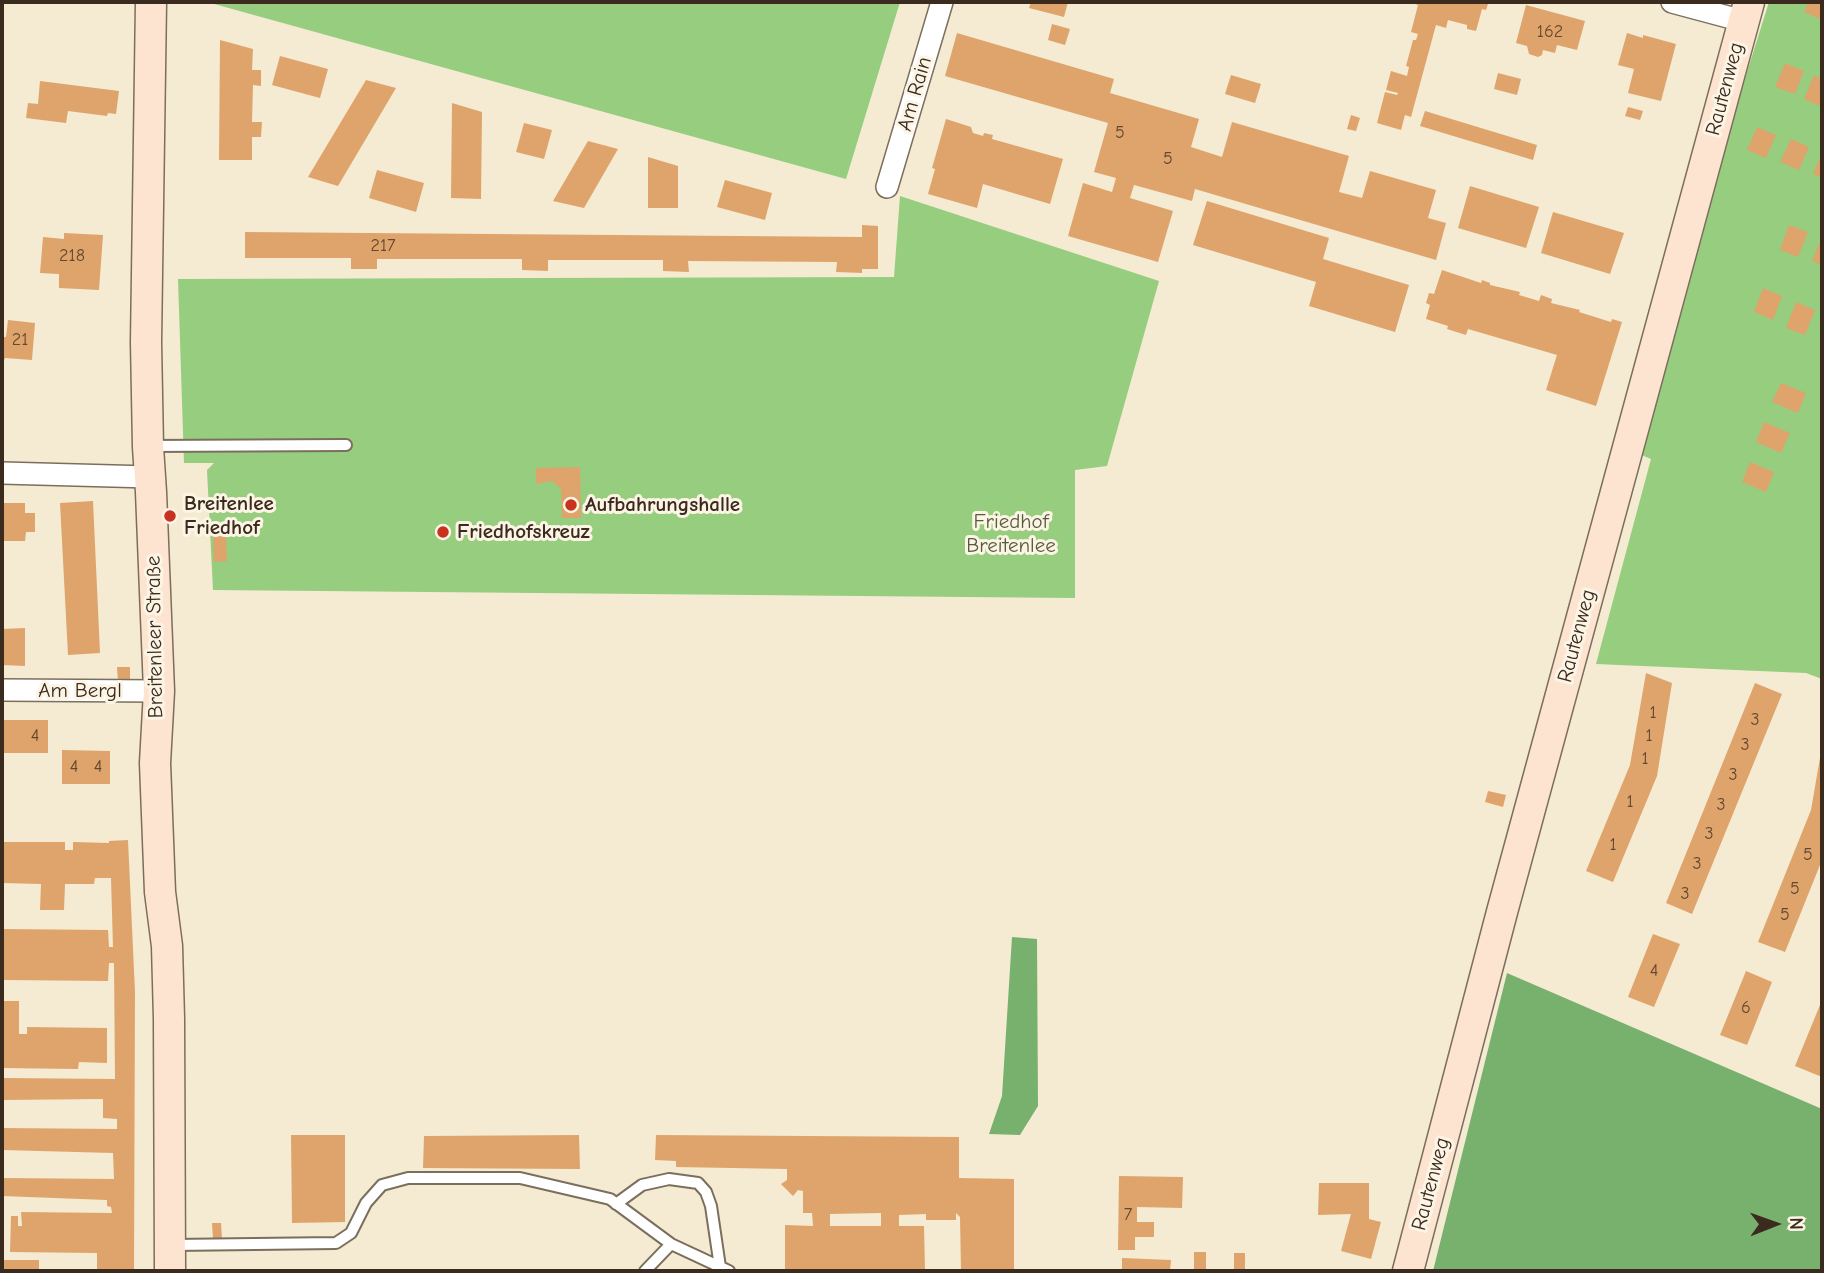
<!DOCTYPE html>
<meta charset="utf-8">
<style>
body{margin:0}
#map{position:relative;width:1824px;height:1273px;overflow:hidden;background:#f4ebd2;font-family:"Comic Neue",sans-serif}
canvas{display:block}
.frame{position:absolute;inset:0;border:4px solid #3b2a1e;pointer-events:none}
.north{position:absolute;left:1740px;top:1189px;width:70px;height:70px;-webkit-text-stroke:5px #fcf5e5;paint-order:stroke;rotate:89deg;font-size:19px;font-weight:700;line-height:28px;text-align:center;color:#3b2a1e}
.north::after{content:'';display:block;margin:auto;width:24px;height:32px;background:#3b2a1e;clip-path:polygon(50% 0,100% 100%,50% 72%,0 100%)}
</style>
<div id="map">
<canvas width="1824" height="1273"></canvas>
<div class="frame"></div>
<div class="north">N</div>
</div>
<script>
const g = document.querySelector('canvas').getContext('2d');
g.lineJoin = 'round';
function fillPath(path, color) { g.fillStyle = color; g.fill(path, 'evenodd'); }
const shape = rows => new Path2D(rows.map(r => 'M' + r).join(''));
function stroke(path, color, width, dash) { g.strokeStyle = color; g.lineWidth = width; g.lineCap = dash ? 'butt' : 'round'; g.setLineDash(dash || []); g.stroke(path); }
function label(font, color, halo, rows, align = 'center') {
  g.font = font + ' "Comic Neue",sans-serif'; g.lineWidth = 6; g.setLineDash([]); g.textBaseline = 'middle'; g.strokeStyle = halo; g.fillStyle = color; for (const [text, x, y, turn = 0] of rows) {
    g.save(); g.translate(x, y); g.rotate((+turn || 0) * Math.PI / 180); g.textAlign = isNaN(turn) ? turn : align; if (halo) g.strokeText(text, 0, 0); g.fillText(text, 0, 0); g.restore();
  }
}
fillPath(shape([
 [207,2,900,2,846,179],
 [1769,2,1822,2,1822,679,1806,673,1596,664,1651,459,1639,454,1715,174],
 [900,196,1159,281,1107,466,1075,470,1075,598,213,590,207,470,214,463,184,463,178,279,894,277]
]), '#96cd7f');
fillPath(shape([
 [1012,937,1037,939,1038,1106,1020,1135,989,1134,1002,1096],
 [1507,973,1822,1109,1822,1271,1433,1271]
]), '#78b06e');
fillPath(shape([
 [1031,2,1068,2,1064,17,1029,8],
 [1409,2,1484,2,1488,4,1486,10,1482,9,1476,31,1467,29,1467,25,1448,20,1446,28,1436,25,1411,117,1405,115,1401,130,1377,123,1385,92,1397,95,1398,93,1386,90,1391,71,1407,76,1409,67,1406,66,1413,40,1416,40,1418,34,1411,32,1418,5],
 [1808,2,1822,2,1822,20,1804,12],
 [1526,5,1585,21,1577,50,1557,45,1555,53,1543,50,1542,55,1538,57,1529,54,1527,46,1516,43],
 [1052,24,1070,29,1065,45,1048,40],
 [957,33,1114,79,1110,93,1199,119,1191,147,1222,157,1232,122,1349,156,1339,192,1362,198,1370,171,1436,190,1428,218,1446,223,1436,260,1195,189,1192,201,1134,185,1130,198,1173,211,1158,262,1068,236,1083,183,1112,192,1116,178,1094,172,1108,123,945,76],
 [1627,33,1643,38,1643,35,1676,44,1661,101,1628,93,1634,69,1618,65],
 [220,40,253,49,252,70,261,70,261,86,253,85,252,122,262,122,261,137,252,137,252,160,219,160],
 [280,56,328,69,320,98,272,85],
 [1785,63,1804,71,1795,94,1775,87],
 [1498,73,1521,79,1517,95,1494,89],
 [1231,75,1261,84,1255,103,1225,94],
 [1814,75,1822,79,1822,107,1804,99],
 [366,80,396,88,338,186,308,177],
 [40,81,119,91,116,114,108,113,107,116,68,111,66,123,26,118,28,103,38,104],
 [452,103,482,112,481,199,451,198],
 [1628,107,1643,111,1640,120,1625,116],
 [1425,111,1537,145,1533,160,1420,126],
 [1351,115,1360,118,1356,131,1347,129],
 [946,119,971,127,973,133,983,136,984,133,993,135,992,139,1063,159,1050,204,983,184,977,208,928,194,935,169,932,168],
 [524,123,552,130,544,159,516,152],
 [1757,127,1776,135,1766,158,1747,150],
 [1791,139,1809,147,1799,170,1780,162],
 [588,141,618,149,584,208,553,201],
 [1822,153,1822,178,1813,174],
 [648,157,678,166,678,208,648,208],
 [377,170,424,183,416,212,369,198],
 [725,180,772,193,765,220,717,207],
 [1470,186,1539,207,1526,248,1458,228],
 [1207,201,1329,238,1323,259,1409,285,1395,332,1309,306,1316,282,1193,245],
 [1553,212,1624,233,1610,274,1541,253],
 [862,225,878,226,878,269,862,269,862,273,836,272,837,262,688,261,689,272,663,271,663,260,548,260,548,271,522,270,522,259,377,259,377,269,351,269,351,258,245,258,245,232,862,237],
 [1789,225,1808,232,1798,257,1780,250],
 [64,233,103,235,99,290,59,288,59,274,40,273,43,237,64,239],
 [1822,237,1822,265,1812,261],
 [1442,270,1481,283,1482,280,1490,283,1490,285,1520,292,1519,295,1539,301,1541,295,1552,299,1551,303,1580,310,1579,312,1611,322,1612,319,1622,322,1596,406,1546,390,1557,355,1468,329,1466,335,1447,329,1448,326,1426,319,1430,305,1426,303,1429,293,1434,294],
 [1763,288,1782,296,1773,320,1754,312],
 [1796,302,1815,310,1805,335,1786,328],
 [8,320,35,323,32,360,5,358,2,366,2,337,6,337],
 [1781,383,1806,393,1798,413,1772,402],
 [1764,422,1790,433,1781,453,1756,442],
 [1750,462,1774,472,1766,492,1742,482],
 [580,467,581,518,562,518,561,489,552,481,536,484,536,468],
 [93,501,100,653,68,655,60,503],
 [2,503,25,503,25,513,35,513,35,532,26,532,25,541,2,541],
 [226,535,227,561,214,562,213,536],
 [25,628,25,666,2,665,2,629],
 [117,667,130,667,130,683,118,683],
 [1646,673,1672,683,1657,776,1613,882,1586,871,1630,765],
 [1755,683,1782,694,1692,914,1666,903],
 [2,720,48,720,48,753,2,753],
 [62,750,110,751,110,784,62,784],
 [1821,752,1822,860,1785,952,1758,942,1811,810],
 [1488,791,1506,795,1503,807,1485,802],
 [128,840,135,992,134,1271,97,1271,97,1253,10,1252,11,1216,18,1216,18,1226,22,1226,21,1212,112,1213,111,1207,107,1206,107,1200,2,1196,2,1178,114,1179,113,1153,2,1150,2,1128,117,1129,117,1119,103,1118,103,1099,2,1100,2,1078,115,1079,114,963,109,963,108,981,2,980,2,929,108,930,109,947,113,947,111,878,95,878,94,884,65,884,64,910,40,910,41,884,2,883,2,842,65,842,65,850,73,850,73,842,109,843,109,841],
 [1653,934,1680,944,1654,1007,1628,997],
 [1746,971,1772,982,1747,1045,1720,1035],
 [1822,1000,1822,1077,1795,1066],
 [2,1001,19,1001,19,1034,27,1034,27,1027,107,1028,107,1063,79,1062,78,1069,2,1068],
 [291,1135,345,1135,345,1222,292,1223],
 [579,1135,580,1169,423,1168,424,1136],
 [656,1135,959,1137,959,1178,1014,1179,1014,1271,961,1271,960,1217,956,1213,956,1220,926,1220,926,1214,899,1215,899,1226,924,1226,925,1270,785,1271,785,1225,813,1226,812,1213,803,1213,803,1191,798,1190,793,1196,781,1184,787,1180,787,1169,676,1167,676,1161,655,1160],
 [881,1213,881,1226,830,1226,830,1214],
 [1119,1176,1183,1177,1182,1208,1137,1207,1137,1222,1154,1222,1154,1237,1135,1237,1135,1250,1118,1250],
 [1319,1183,1369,1183,1369,1219,1381,1222,1371,1259,1341,1251,1351,1214,1318,1215],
 [212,1223,221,1223,222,1239,213,1239],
 [1194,1252,1206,1252,1206,1271,1194,1271],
 [1234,1253,1245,1253,1245,1271,1234,1271],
 [1122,1258,1171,1260,1170,1271,1122,1271],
 [2,1260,39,1260,39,1271,2,1271]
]), '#dfa46b');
const lane = shape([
 [149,446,346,445],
 [616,1204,642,1185,669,1179,698,1183,706,1192,711,1206,720,1267],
 [173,1245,336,1243,351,1233,366,1203,382,1185,408,1178,520,1178,610,1199,671,1244,729,1271],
 [645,1271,671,1244]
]);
const street = shape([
 [1672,2,1743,21],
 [887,187,942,2],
 [2,473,150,477],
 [2,690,159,691]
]);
const secondary = shape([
 [151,2,146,342,148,447,151,492,159,691,155,763,160,892,167,946,169,1019,170,1271],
 [1408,1271,1502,912,1749,2]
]);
stroke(lane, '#7c6e5d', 14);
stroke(street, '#7c6e5d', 24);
stroke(secondary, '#7c6e5d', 33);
stroke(lane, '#fff', 10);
stroke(street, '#fff', 21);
stroke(secondary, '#fde4d1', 30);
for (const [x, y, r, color] of [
 [571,505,7,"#c8321e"],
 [170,516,7,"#c8321e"],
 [443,532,7,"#c8321e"]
]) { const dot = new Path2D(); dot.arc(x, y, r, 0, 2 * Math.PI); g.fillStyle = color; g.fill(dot); stroke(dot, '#fcf5e5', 2.5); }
label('18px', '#644831', null, [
 ["162",1550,32],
 ["5",1120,133],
 ["5",1168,159],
 ["217",383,246],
 ["218",72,256],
 ["21",20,340],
 ["1",1653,713],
 ["3",1755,720],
 ["4",35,736],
 ["1",1649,736],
 ["3",1745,745],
 ["1",1645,759],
 ["4",74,767],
 ["4",98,767],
 ["3",1733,775],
 ["1",1630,802],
 ["3",1721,805],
 ["3",1709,834],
 ["1",1613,845],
 ["5",1808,855],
 ["3",1697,864],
 ["5",1795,889],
 ["3",1685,894],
 ["5",1785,915],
 ["4",1654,971],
 ["6",1746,1008],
 ["7",1128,1215]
]);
label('21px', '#3b2a1e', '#fcf5e5', [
 ["Rautenweg",1725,89,-75],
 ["Am Rain",915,94,-74],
 ["Rautenweg",1577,636,-75],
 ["Breitenleer Straße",155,637,-91],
 ["Am Bergl",80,691],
 ["Rautenweg",1431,1184,-75]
]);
label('bold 21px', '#3b2a1e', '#fcf5e5', [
 ["Breitenlee",184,504],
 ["Friedhof",184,528],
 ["Aufbahrungshalle",585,505],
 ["Friedhofskreuz",457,532]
], 'left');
label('21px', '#565b3b', '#fcf5e5', [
 ["Friedhof",1011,522],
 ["Breitenlee",1011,546]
]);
</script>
